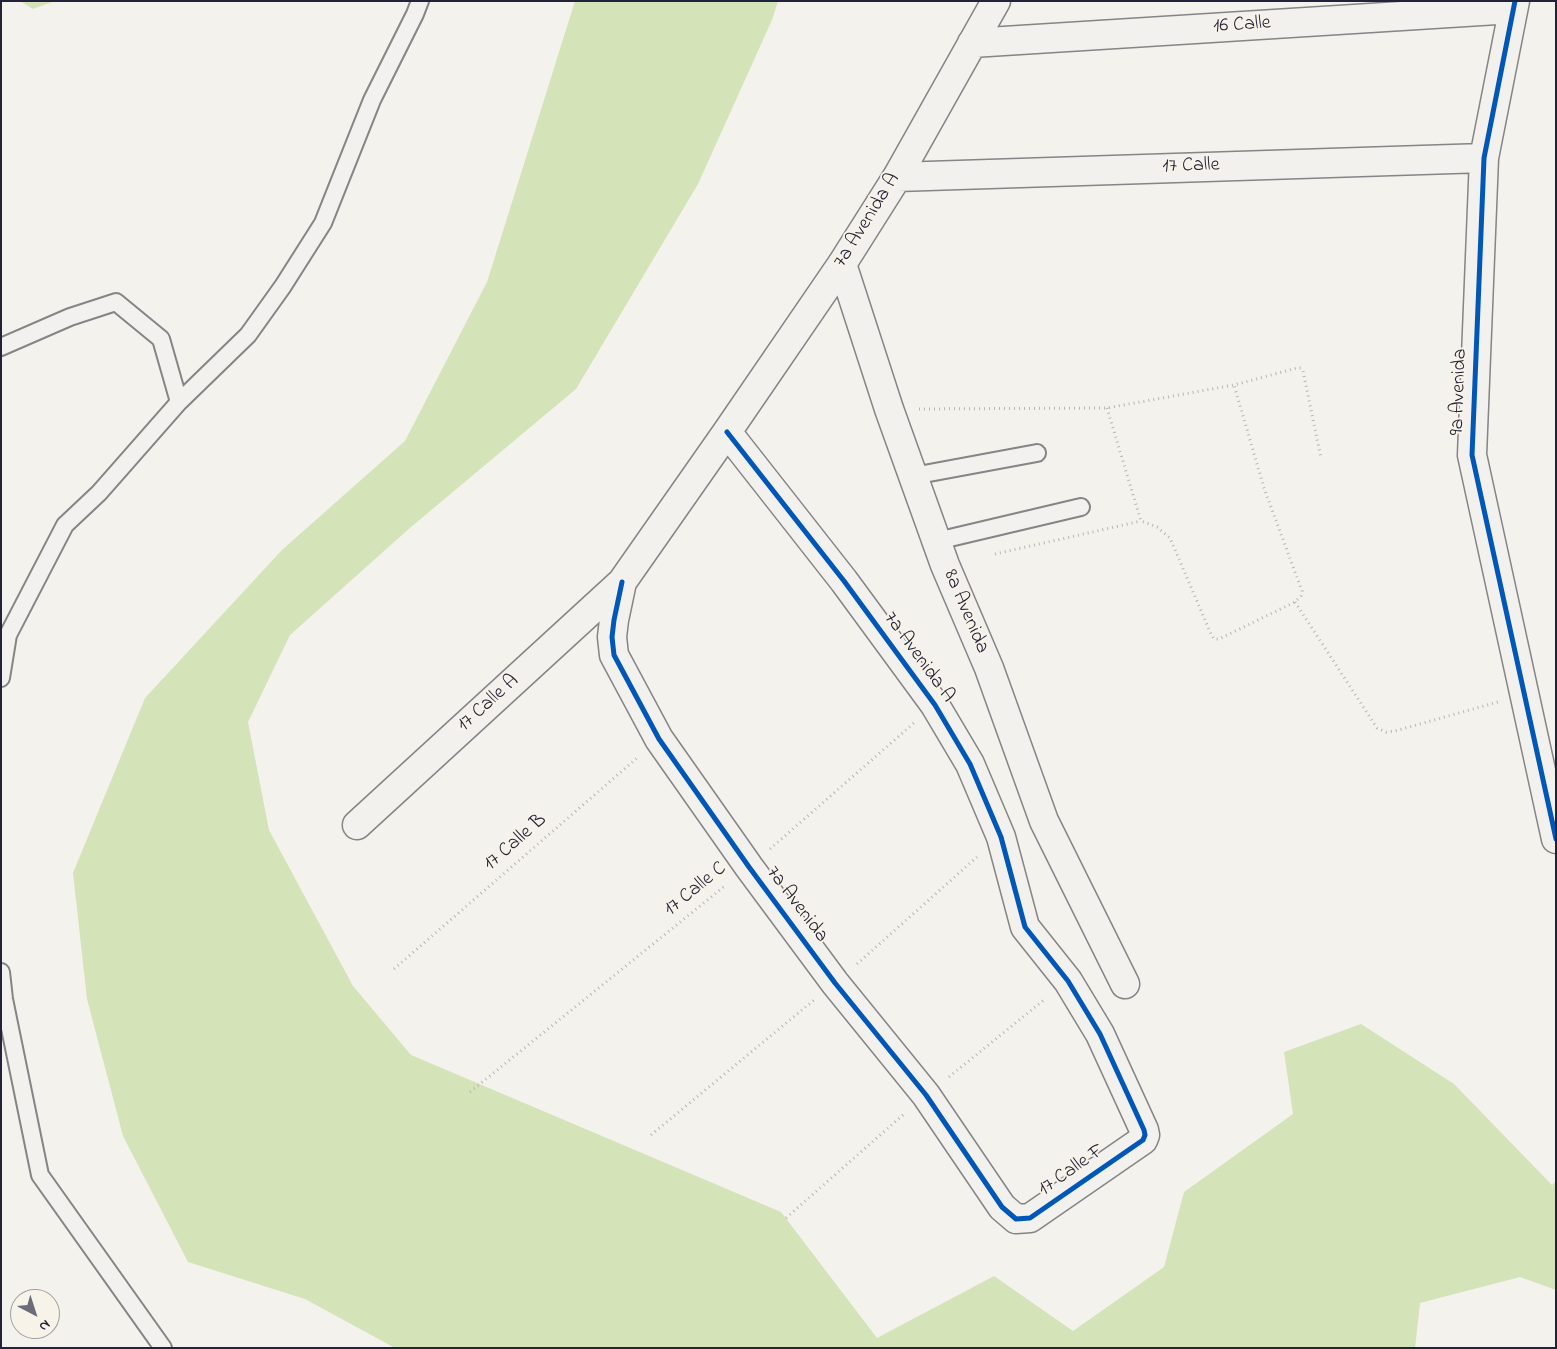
<!DOCTYPE html>
<style>
body{margin:0}
#map{position:relative;width:1557px;height:1349px;overflow:hidden;background:#f4f2ec;font-family:"Indie Flower",sans-serif}
canvas{display:block}
.frame{position:absolute;inset:0;border:2px solid #22223b;pointer-events:none}
.north{position:absolute;left:10px;top:1289px;width:50px;height:50px;box-sizing:border-box;background:#f7f3e8;border:1px solid #a29fa3;border-radius:50%;rotate:140deg;font-size:14px;font-weight:700;line-height:20px;text-align:center;color:#22223b}
.north::after{content:'';display:block;margin:auto;width:18px;height:22px;background:#6c6b79;clip-path:polygon(50% 0,100% 100%,50% 72%,0 100%)}
</style>
<div id="map">
<canvas width="1557" height="1349"></canvas>
<div class="frame"></div>
<div class="north">N</div>
</div>
<script>
const g = document.querySelector('canvas').getContext('2d');
g.lineJoin = 'round';
function fillPath(path, color) { g.fillStyle = color; g.fill(path, 'evenodd'); }
const shape = rows => new Path2D(rows.map(r => 'M' + r).join(''));
function stroke(path, color, width, dash) { g.strokeStyle = color; g.lineWidth = width; g.lineCap = dash ? 'butt' : 'round'; g.setLineDash(dash || []); g.stroke(path); }
function label(font, color, halo, rows, align = 'center') {
  g.font = font + ' "Indie Flower",sans-serif'; g.lineWidth = 4; g.setLineDash([]); g.textBaseline = 'middle'; g.strokeStyle = halo; g.fillStyle = color; for (const [text, x, y, turn = 0] of rows) {
    g.save(); g.translate(x, y); g.rotate((+turn || 0) * Math.PI / 180); g.textAlign = isNaN(turn) ? turn : align; if (halo) g.strokeText(text, 0, 0); g.fillText(text, 0, 0); g.restore();
  }
}
fillPath(shape([
 [20,1,55,1,33,9],
 [575,1,778,1,772,20,698,184,576,389,411,527,290,635,248,722,269,830,353,986,411,1055,781,1212,877,1338,994,1276,1073,1331,1164,1267,1184,1192,1293,1114,1284,1052,1361,1024,1454,1084,1552,1185,1556,1181,1556,1290,1520,1277,1420,1303,1415,1348,395,1348,305,1299,188,1262,123,1136,87,999,73,873,145,698,282,550,405,441,487,282]
]), '#d4e3b8');
const lane = shape([
 [1,347,70,317,116,302,161,339,179,402,99,493,65,525,8,635,1,678],
 [179,402,248,335,283,286,323,223,372,100,415,14,420,1],
 [913,476,1037,453],
 [937,541,1081,507],
 [1,972,4,999,40,1175,163,1348]
]);
const street = shape([
 [1515,1,1484,158,1472,455,1556,839],
 [972,43,1513,9],
 [897,177,1484,158],
 [842,264,889,409,945,565,989,668,1044,821,1125,984],
 [622,582,614,620,612,637,614,655,659,739,749,867,835,983,926,1095,1002,1207,1016,1219,1030,1218,1143,1140,1145,1135,1144,1130,1100,1034,1068,981,1025,927,1001,837,970,764,935,705,844,581,727,432],
 [357,825,622,582,727,432,842,264,897,177,996,1]
]);
stroke(lane, '#858486', 20);
stroke(street, '#858486', 31);
stroke(shape([
 [1107,408,1141,521,1157,527,1170,538,1211,634,1214,639,1219,639,1295,602,1301,596,1302,591,1264,488,1234,385],
 [919,409,1107,408,1234,385,1297,368,1301,368,1303,371,1321,458],
 [995,554,1141,521],
 [1295,602,1377,728,1386,732,1395,731,1498,702],
 [770,849,914,723],
 [857,964,977,857],
 [394,969,637,758],
 [949,1077,1045,999],
 [470,1092,726,885],
 [651,1135,814,1000],
 [786,1218,904,1114]
]), '#b8b6b6', 3, [1, 4]);
stroke(lane, '#f2f1ed', 16);
stroke(street, '#f2f1ed', 28);
stroke(shape([
 [1515,1,1484,158,1472,455,1556,839],
 [622,582,614,620,612,637,614,655,659,739,749,867,835,983,926,1095,1002,1207,1016,1219,1030,1218,1143,1140,1145,1135,1144,1130,1100,1034,1068,981,1025,927,1001,837,970,764,935,705,844,581,727,432]
]), '#0057b8', 5);
label('20px', '#22223b', '#f7f3e8', [
 ["16 Calle",1242,26,-4],
 ["17 Calle",1191,167,-2],
 ["7a Avenida A",868,221,-58],
 ["9a Avenida",1460,392,-88],
 ["8a Avenida",965,612,67],
 ["7a Avenida A",918,658,54],
 ["17 Calle A",489,704,-42],
 ["17 Calle B",516,843,-41],
 ["17 Calle C",696,890,-39],
 ["7a Avenida",796,905,53],
 ["17 Calle F",1072,1171,-35]
]);
</script>
